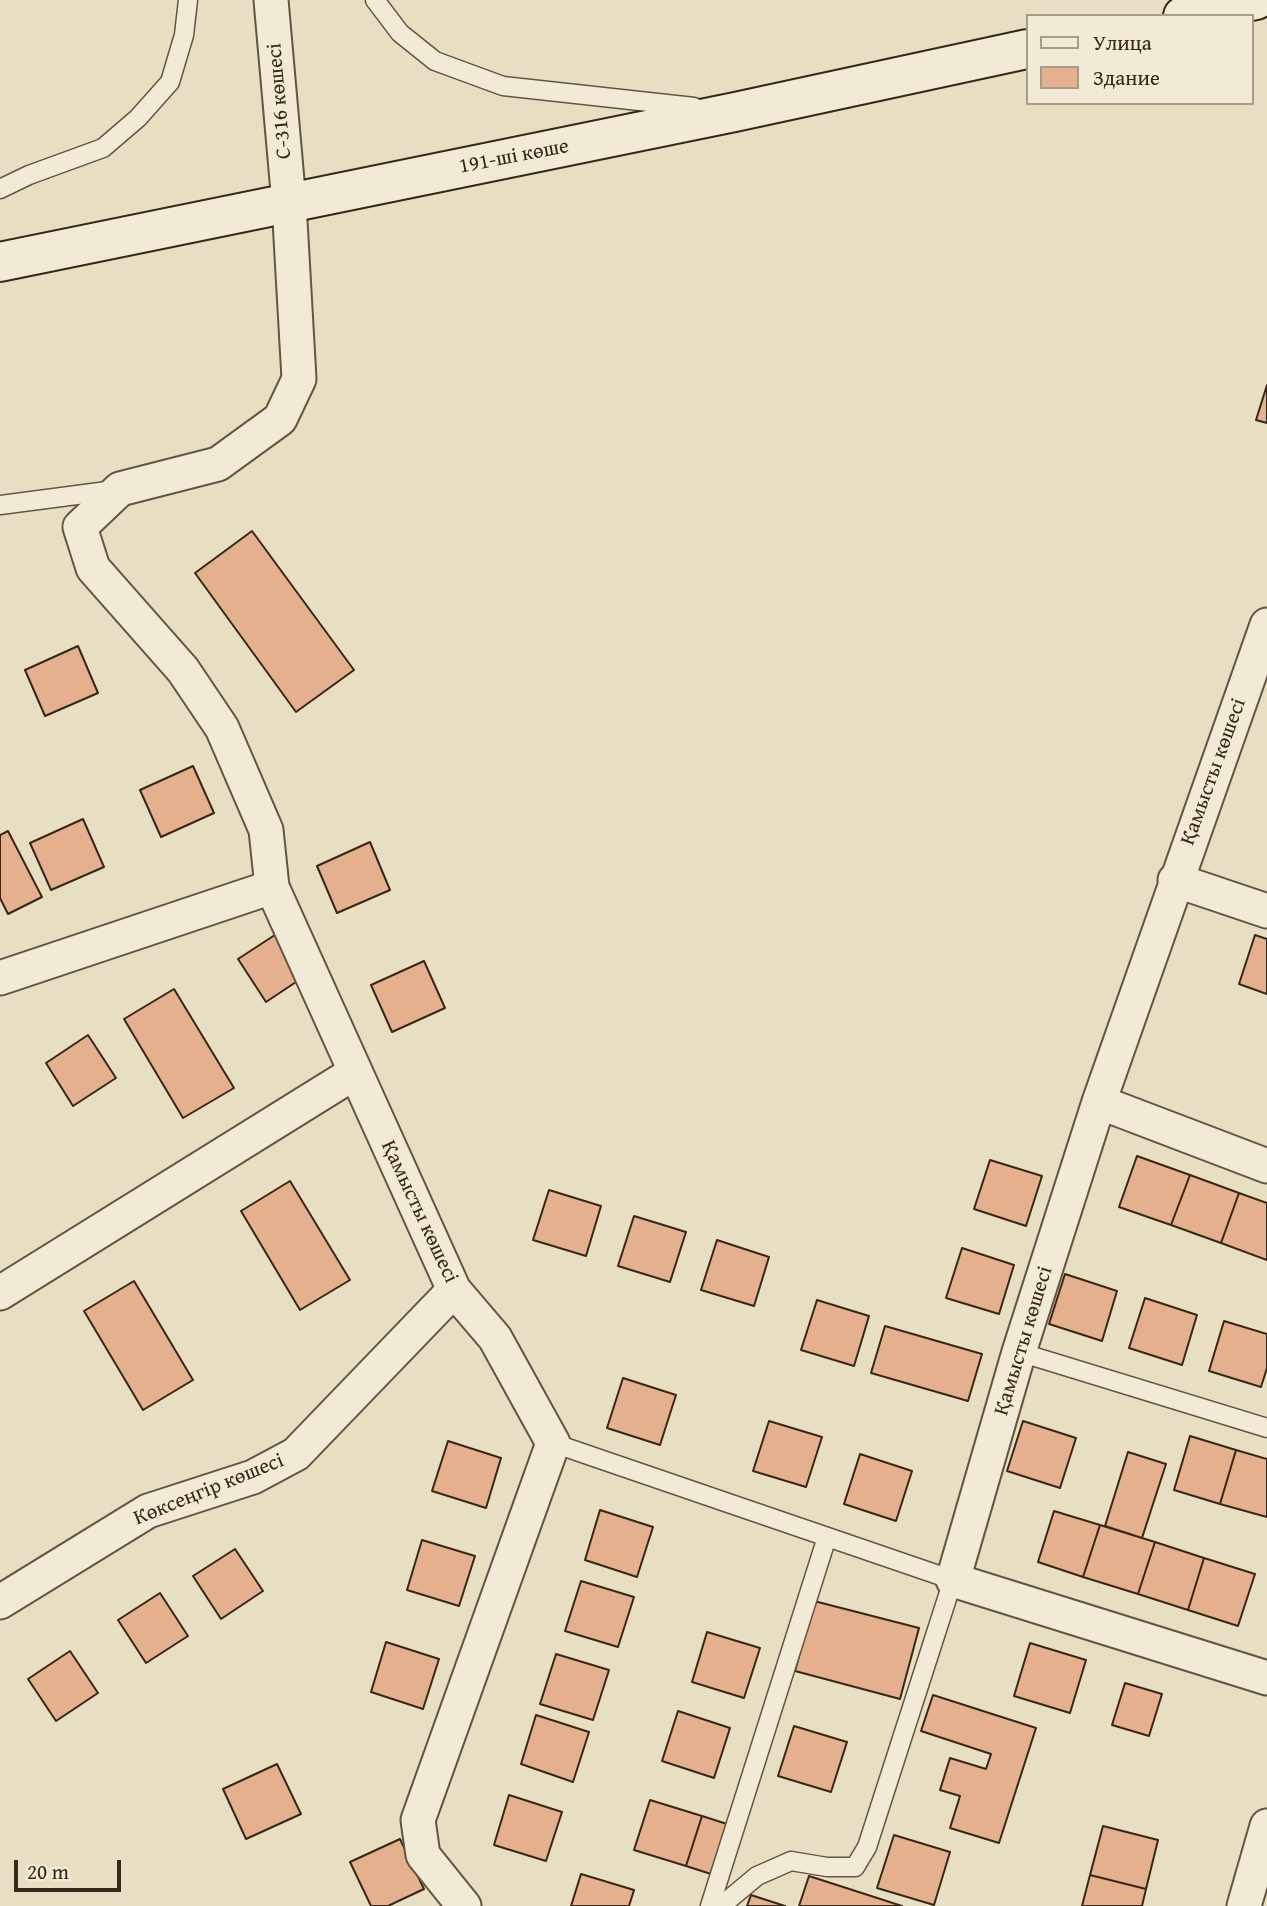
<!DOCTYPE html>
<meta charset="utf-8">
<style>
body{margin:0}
#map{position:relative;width:1267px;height:1906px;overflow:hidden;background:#e8dfc2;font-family:"Gentium Book Plus",serif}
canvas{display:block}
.legend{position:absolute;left:1026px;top:14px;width:228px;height:91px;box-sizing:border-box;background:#f0ead7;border:2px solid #a69c8a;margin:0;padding:9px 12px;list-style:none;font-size:21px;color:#382616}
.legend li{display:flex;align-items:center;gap:14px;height:35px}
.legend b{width:35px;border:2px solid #a69c8a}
.scale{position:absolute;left:14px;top:1860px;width:107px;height:32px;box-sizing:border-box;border:4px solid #382616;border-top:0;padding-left:9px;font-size:21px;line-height:24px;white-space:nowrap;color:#382616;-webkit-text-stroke:5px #f0ead7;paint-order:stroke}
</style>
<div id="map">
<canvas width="1267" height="1906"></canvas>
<ul class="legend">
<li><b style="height:9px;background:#f0ead7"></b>Улица</li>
<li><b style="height:19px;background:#e4b08d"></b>Здание</li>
</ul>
<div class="scale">20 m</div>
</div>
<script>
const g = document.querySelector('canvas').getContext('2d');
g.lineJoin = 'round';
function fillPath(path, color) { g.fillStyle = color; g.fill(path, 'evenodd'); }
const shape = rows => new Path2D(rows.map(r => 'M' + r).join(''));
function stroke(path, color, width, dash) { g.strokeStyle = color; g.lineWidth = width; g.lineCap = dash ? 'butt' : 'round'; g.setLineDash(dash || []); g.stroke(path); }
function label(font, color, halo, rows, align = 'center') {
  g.font = font + ' "Gentium Book Plus",serif'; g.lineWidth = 5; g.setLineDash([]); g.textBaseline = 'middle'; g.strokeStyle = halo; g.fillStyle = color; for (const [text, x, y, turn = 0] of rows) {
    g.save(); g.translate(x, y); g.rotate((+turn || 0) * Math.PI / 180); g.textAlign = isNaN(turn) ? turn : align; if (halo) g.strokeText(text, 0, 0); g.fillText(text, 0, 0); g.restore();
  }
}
const building = shape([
 [1267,385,1267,423,1256,420,1267,385],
 [252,531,354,670,296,712,195,573,252,531],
 [78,646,98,693,45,716,25,670,78,646],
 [193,766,214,813,161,837,140,790,193,766],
 [83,819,104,867,51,890,30,843,83,819],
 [8,831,42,897,8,914,0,898,0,835,8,831],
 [370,842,390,890,337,913,317,866,370,842],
 [281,931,308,974,266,1002,238,959,281,931],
 [1255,935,1267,939,1267,994,1239,984,1255,935],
 [424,961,445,1008,392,1032,371,985,424,961],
 [174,989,234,1088,183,1118,124,1019,174,989],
 [88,1035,116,1078,73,1106,46,1063,88,1035],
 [1137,1156,1190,1175,1171,1225,1119,1207,1137,1156],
 [990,1160,1042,1176,1026,1226,974,1209,990,1160],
 [1190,1175,1239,1193,1221,1243,1171,1225,1190,1175],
 [290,1181,350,1280,300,1310,241,1211,290,1181],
 [549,1190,601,1206,586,1256,533,1240,549,1190],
 [1239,1193,1267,1203,1267,1260,1221,1243,1239,1193],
 [634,1216,686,1232,670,1282,618,1266,634,1216],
 [717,1240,769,1257,754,1306,701,1290,717,1240],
 [962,1248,1014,1265,999,1314,946,1298,962,1248],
 [1065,1274,1117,1291,1102,1341,1049,1324,1065,1274],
 [134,1281,193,1380,143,1410,84,1311,134,1281],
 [1145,1298,1197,1315,1182,1365,1129,1348,1145,1298],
 [817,1300,869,1316,854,1366,801,1350,817,1300],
 [1224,1321,1267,1334,1267,1368,1261,1387,1209,1371,1224,1321],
 [885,1326,982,1354,968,1401,871,1373,885,1326],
 [623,1378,676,1395,660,1445,607,1428,623,1378],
 [769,1421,822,1437,806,1487,753,1471,769,1421],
 [1023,1421,1076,1438,1060,1488,1007,1471,1023,1421],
 [1190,1436,1236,1450,1220,1504,1174,1490,1190,1436],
 [448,1441,501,1458,486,1508,432,1491,448,1441],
 [1236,1450,1267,1459,1267,1517,1220,1504,1236,1450],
 [1128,1452,1166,1464,1142,1538,1105,1526,1128,1452],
 [860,1454,912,1471,896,1521,844,1504,860,1454],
 [600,1510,653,1527,637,1577,585,1560,600,1510],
 [1054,1511,1100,1525,1083,1577,1038,1562,1054,1511],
 [1100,1525,1155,1542,1138,1594,1083,1577,1100,1525],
 [422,1540,475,1556,459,1606,407,1590,422,1540],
 [1155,1542,1204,1558,1188,1610,1138,1594,1155,1542],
 [235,1549,263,1591,221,1619,193,1576,235,1549],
 [1204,1558,1255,1574,1238,1626,1188,1610,1204,1558],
 [581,1581,634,1597,618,1647,565,1631,581,1581],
 [160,1593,188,1636,146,1663,118,1620,160,1593],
 [814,1601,919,1628,900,1699,795,1671,814,1601],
 [707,1632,760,1648,744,1698,692,1682,707,1632],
 [386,1642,439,1659,423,1709,371,1692,386,1642],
 [1030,1643,1086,1660,1070,1713,1014,1696,1030,1643],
 [70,1651,98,1693,56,1721,28,1679,70,1651],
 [556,1654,609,1670,593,1720,540,1704,556,1654],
 [1125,1683,1162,1694,1149,1736,1112,1725,1125,1683],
 [933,1695,1036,1728,999,1843,950,1828,960,1796,940,1790,950,1758,986,1769,991,1754,921,1731,933,1695],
 [678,1711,730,1728,714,1778,662,1761,678,1711],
 [536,1715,589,1732,573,1782,521,1764,536,1715],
 [794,1726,847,1742,831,1792,778,1776,794,1726],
 [277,1764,301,1814,246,1839,223,1789,277,1764],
 [509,1795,562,1812,546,1861,494,1845,509,1795],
 [650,1800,702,1816,686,1866,634,1850,650,1800],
 [702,1816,727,1824,711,1874,686,1866,702,1816],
 [1103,1826,1158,1840,1146,1889,1090,1875,1103,1826],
 [894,1835,950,1852,934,1905,877,1888,894,1835],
 [400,1839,424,1889,388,1906,371,1906,350,1862,400,1839],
 [581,1874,634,1890,629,1906,571,1906,581,1874],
 [1090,1875,1146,1889,1142,1906,1082,1906,1090,1875],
 [809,1876,902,1906,799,1906,809,1876],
 [751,1895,785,1906,747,1906,751,1895]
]);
fillPath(building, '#e4b08d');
stroke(building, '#382616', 2);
const service = shape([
 [375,0,400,33,435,61,503,86,694,107],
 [0,189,29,175,103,148,138,118,170,82,184,35,188,0],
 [0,505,115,490],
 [1019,1352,1267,1428],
 [553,1443,953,1580,867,1847,855,1867,827,1867,791,1861,757,1876,721,1906],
 [710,1906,827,1537]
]);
const minor = shape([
 [271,0,289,203,299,379,280,419,218,464,120,489,80,527,93,568,183,670,222,728,266,830,272,887],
 [1267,625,1099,1102,1019,1352,953,1580,1267,1678],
 [1175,880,1267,911],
 [0,978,272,887,454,1290,495,1338,553,1443,418,1820,423,1855,464,1906],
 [1099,1102,1267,1166],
 [0,1293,354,1073],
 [0,1602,148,1511,253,1477,296,1454,454,1290],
 [1244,1906,1267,1826]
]);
const secondary = shape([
 [1183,16,1256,0],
 [0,262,735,112,1027,49]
]);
stroke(service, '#645441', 21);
stroke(minor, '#645441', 37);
stroke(secondary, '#382616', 42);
stroke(service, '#f0ead7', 18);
stroke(minor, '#f0ead7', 33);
stroke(secondary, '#f0ead7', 38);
label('21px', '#382616', '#f0ead7', [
 ["С-316 көшесі",280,101,-95],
 ["191-ші көше",514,157,-11],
 ["Қамысты көшесі",1214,772,-70],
 ["Қамысты көшесі",419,1212,65],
 ["Қамысты көшесі",1024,1341,-73],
 ["Көксеңгір көшесі",209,1490,-22]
]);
</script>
